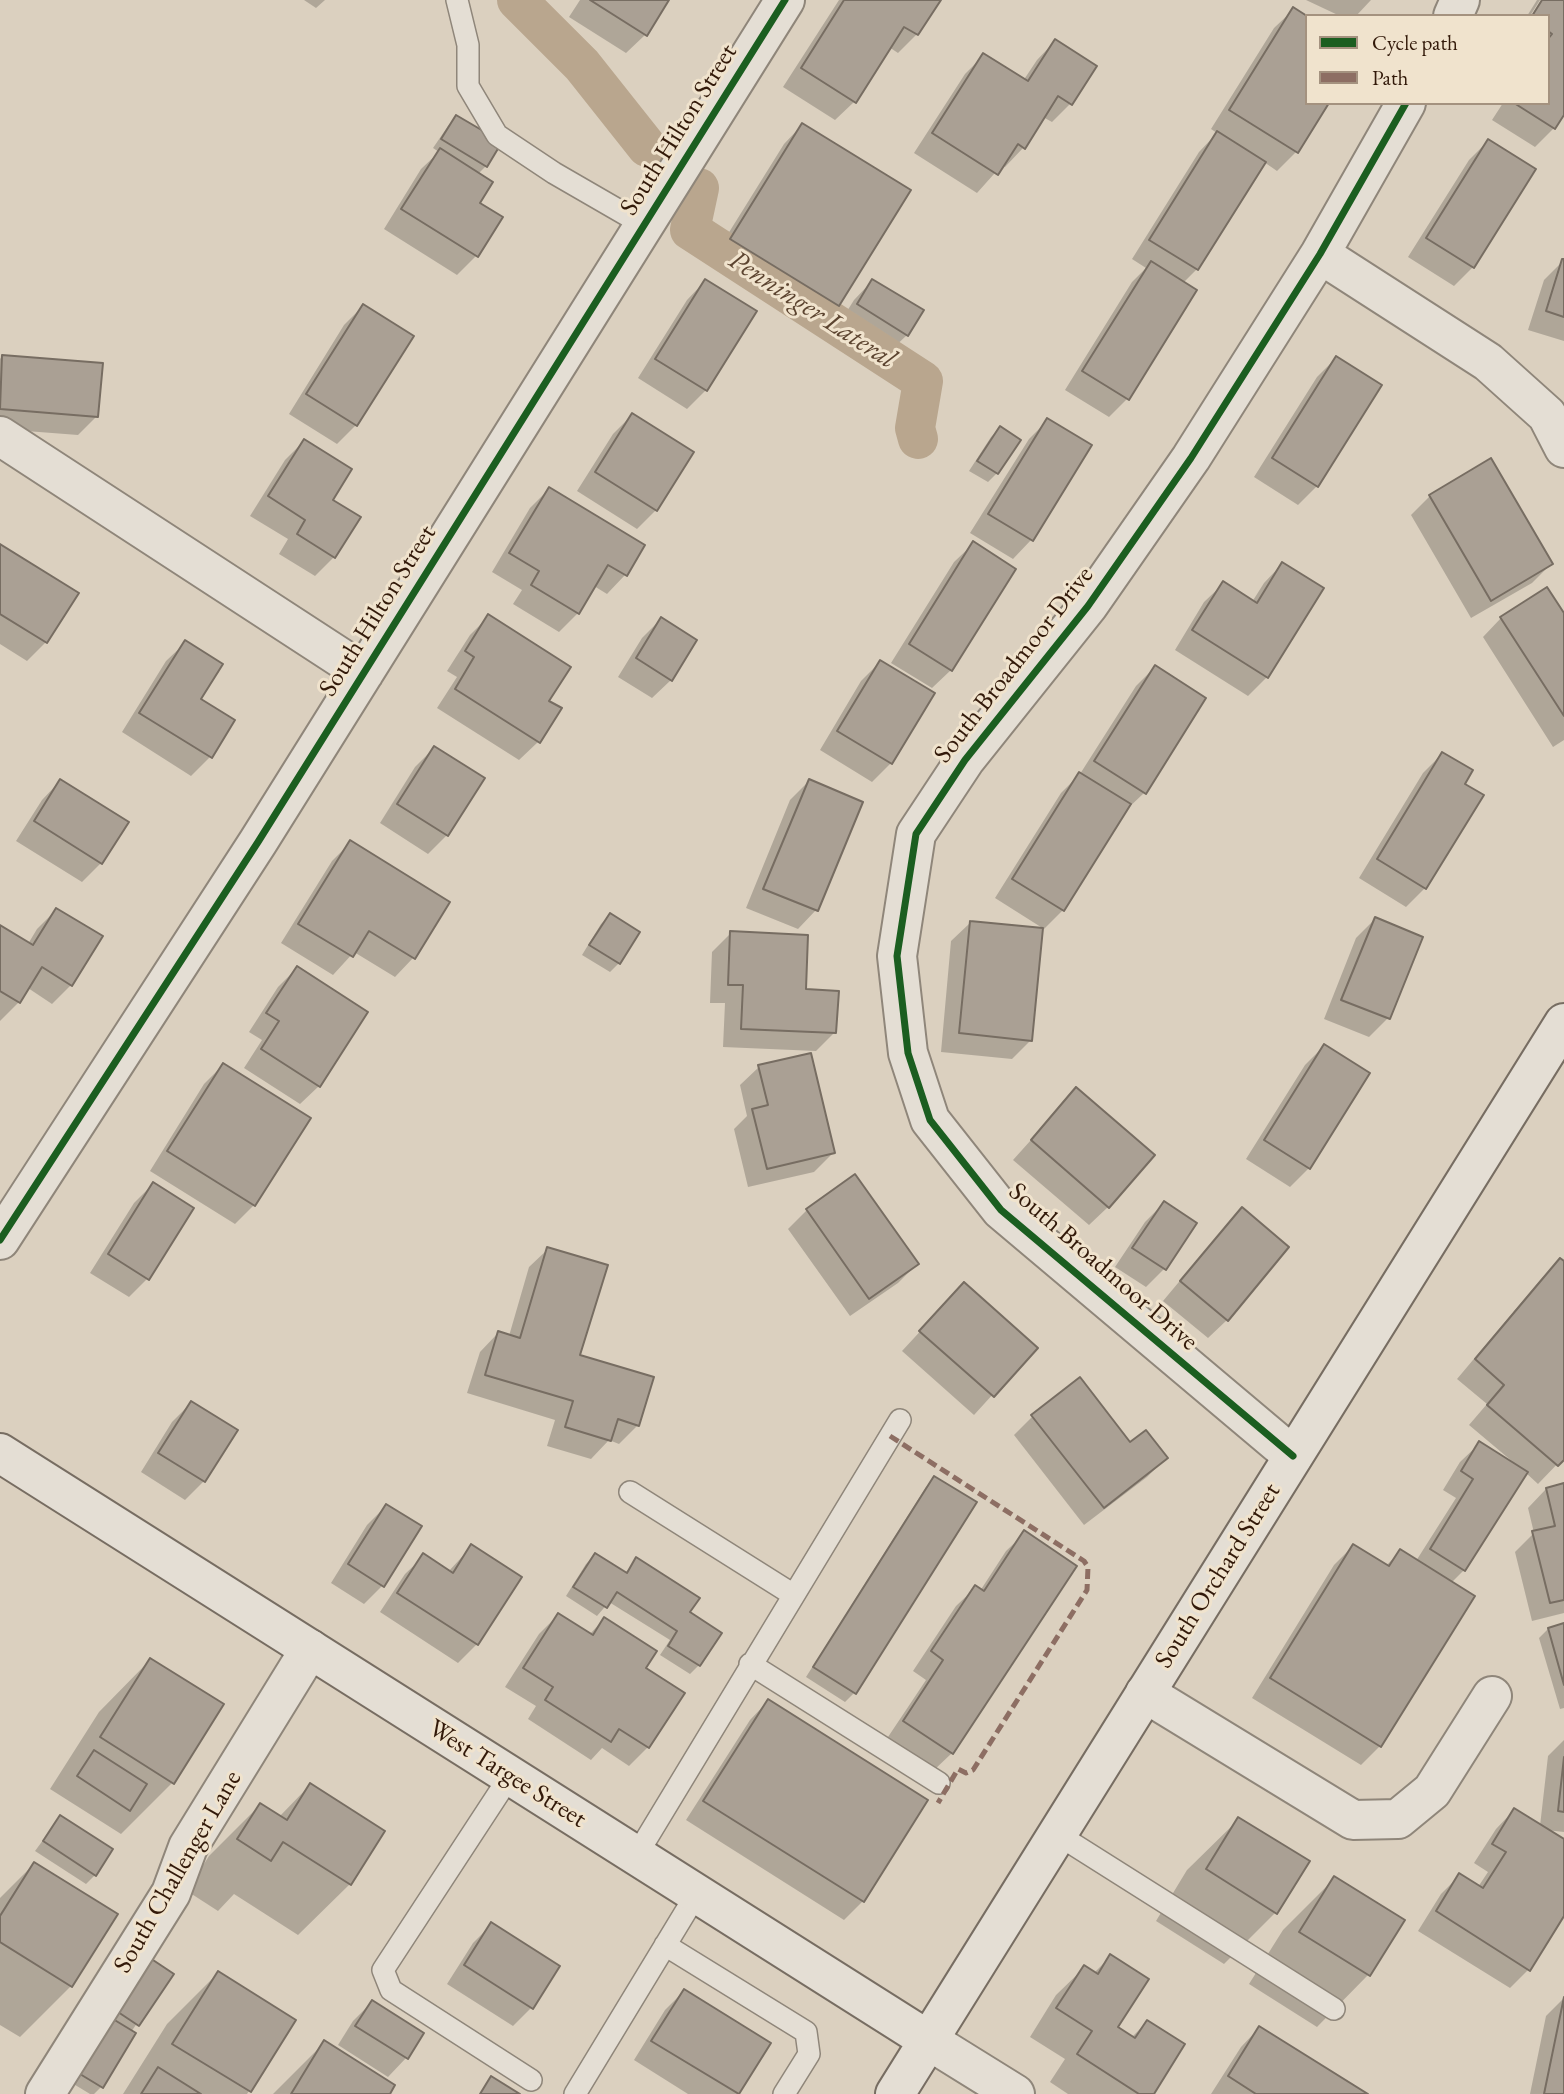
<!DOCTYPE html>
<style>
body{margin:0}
#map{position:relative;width:1564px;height:2094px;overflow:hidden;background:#dbd0bf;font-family:"EB Garamond",serif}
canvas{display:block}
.legend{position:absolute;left:1305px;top:14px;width:245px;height:91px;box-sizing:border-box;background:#f0e3cd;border:2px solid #a4927f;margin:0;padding:9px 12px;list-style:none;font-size:21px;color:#321909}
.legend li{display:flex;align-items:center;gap:14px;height:35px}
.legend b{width:35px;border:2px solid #a4927f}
</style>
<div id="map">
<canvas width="1564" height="2094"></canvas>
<ul class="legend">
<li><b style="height:9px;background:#1b5e20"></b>Cycle path</li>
<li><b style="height:9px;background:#8d6e63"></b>Path</li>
</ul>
</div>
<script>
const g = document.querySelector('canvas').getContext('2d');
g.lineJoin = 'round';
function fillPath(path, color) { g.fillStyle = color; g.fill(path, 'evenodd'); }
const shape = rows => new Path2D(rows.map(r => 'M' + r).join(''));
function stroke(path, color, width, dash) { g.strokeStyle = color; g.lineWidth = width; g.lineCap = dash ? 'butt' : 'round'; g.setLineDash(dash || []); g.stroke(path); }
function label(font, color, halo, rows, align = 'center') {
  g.font = font + ' "EB Garamond",serif'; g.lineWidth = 6; g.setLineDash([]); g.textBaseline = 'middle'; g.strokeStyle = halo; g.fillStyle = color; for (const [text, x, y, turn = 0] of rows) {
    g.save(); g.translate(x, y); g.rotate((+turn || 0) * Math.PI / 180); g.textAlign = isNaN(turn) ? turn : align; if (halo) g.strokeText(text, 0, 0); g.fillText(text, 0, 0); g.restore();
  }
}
fillPath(shape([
 [304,0,325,0,316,8],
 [580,0,667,0,645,35,626,53,569,17],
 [839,0,939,0,917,34,898,53,889,47,854,102,835,120,783,87],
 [1306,0,1371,0,1356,16,1340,16],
 [1537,0,1540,0,1530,16,1527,16],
 [1544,0,1564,0,1564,112,1554,128,1535,147,1492,120,1503,103,1548,103,1548,16],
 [1293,10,1307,103,1327,103,1296,152,1277,171,1264,162,1197,269,1183,283,1127,399,1109,417,1065,390,1132,282,1146,268,1132,259,1199,152,1217,133,1211,129,1274,28],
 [1055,41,1071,103,1052,122,1043,117,1023,148,1005,167,1002,165,977,193,914,153,965,74,984,55,1023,81,1037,60],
 [457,117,486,166,478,174,478,203,500,217,476,256,457,275,384,229,421,169,439,152,433,148,448,126],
 [802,125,838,305,819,324,713,258,784,144],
 [1488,141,1473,267,1454,286,1408,257,1469,160],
 [1563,261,1564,261,1564,341,1528,330,1544,280],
 [705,281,755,312,706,390,687,409,638,378,687,300],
 [872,281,907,335,888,353,839,324,854,300],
 [363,306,411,336,356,425,337,444,289,414,344,325],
 [2,356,97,416,78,435,0,429,0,359],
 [1336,358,1317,486,1298,505,1254,477,1317,377],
 [632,415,656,510,637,529,577,491,613,434],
 [1048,420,1090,445,1031,540,1013,559,970,533,1029,439],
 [1000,428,997,473,988,482,969,471,991,437],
 [304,441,331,500,334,557,315,576,279,554,288,539,250,516,285,460],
 [549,489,625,575,607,594,594,586,578,613,559,632,513,604,522,590,492,572,530,508],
 [1430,496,1551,564,1532,583,1471,618,1411,515],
 [973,544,951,670,932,688,891,663,954,562],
 [0,546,76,594,46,642,27,661,0,644],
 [1282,564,1267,677,1248,696,1175,650,1204,602,1223,584,1252,602,1264,583],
 [489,616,547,701,538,742,519,760,437,708,457,677,447,671,470,635],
 [1564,617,1564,740,1553,747,1483,637,1501,618],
 [661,619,671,680,652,698,618,677,642,638],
 [185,643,199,700,233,721,210,757,191,776,122,732,166,661],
 [880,662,891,763,872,782,820,750,861,681],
 [1155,667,1144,793,1125,811,1063,910,1044,929,995,898,1061,793,1080,774,1136,686],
 [434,748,447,835,428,854,380,823,415,767],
 [1442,754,1463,784,1425,888,1406,907,1359,878,1423,773],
 [60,781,101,863,82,882,16,841,42,800],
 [809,781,816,910,798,929,746,908,790,800],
 [350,843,448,902,413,958,395,977,354,952,333,975,281,943,332,861],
 [56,910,71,985,52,1004,28,988,19,1002,0,1021,0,928,28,944,37,929],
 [610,915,638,932,619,963,610,972,582,955,601,924],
 [1375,919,1421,938,1388,1018,1369,1037,1324,1019,1356,938],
 [970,923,1031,1040,1012,1059,941,1052,951,941],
 [731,933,804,991,835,1032,816,1051,723,1047,725,1003,710,1003,712,952],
 [297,968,319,1086,300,1104,244,1068,262,1040,249,1032,278,987],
 [1324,1046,1309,1168,1290,1187,1246,1159,1305,1065],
 [223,1065,254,1205,235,1224,150,1171,204,1084],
 [759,1067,833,1153,814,1172,748,1187,734,1129,747,1116,740,1085],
 [1076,1090,1108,1207,1089,1225,1013,1160],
 [153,1184,148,1278,129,1297,90,1273,134,1203],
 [1164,1203,1165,1268,1146,1287,1115,1267,1145,1222],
 [807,1210,917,1264,898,1283,850,1316,788,1229],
 [1242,1210,1227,1320,1208,1338,1163,1301,1224,1228],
 [548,1249,578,1356,638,1425,619,1444,609,1440,591,1459,547,1446,555,1420,467,1393,480,1352,498,1333,509,1336,529,1267],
 [1560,1260,1564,1264,1564,1457,1538,1484,1525,1472,1464,1570,1451,1583,1380,1746,1361,1765,1252,1698,1334,1565,1353,1546,1386,1566,1400,1551,1416,1561,1456,1498,1443,1490,1460,1462,1479,1444,1511,1464,1513,1462,1469,1425,1487,1404,1457,1379,1541,1279],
 [964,1284,1035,1348,974,1415,902,1351],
 [191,1403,204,1481,185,1500,141,1472,172,1422],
 [1033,1416,1130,1444,1166,1458,1147,1477,1084,1525,1014,1435],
 [935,1478,854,1693,845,1702,806,1677,926,1487],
 [1564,1485,1564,1613,1532,1621,1515,1552,1534,1533,1528,1508,1546,1489],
 [386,1506,383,1585,364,1604,331,1583,367,1525],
 [1025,1533,952,1753,933,1771,886,1740,926,1680,913,1671,956,1606,975,1588,980,1591,1006,1551],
 [472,1546,477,1644,458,1663,380,1612,405,1574,424,1556,448,1572],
 [595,1555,624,1574,637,1560,688,1613,699,1665,690,1674,660,1655,670,1640,609,1602,597,1616,566,1596,586,1564],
 [558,1615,589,1635,604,1619,644,1668,648,1747,629,1766,602,1748,591,1760,528,1719,536,1706,505,1687,539,1634],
 [1564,1625,1564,1708,1560,1709,1539,1638,1548,1629],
 [150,1660,173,1782,121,1834,50,1789,99,1712],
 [768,1701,863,1901,844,1920,686,1820,750,1720],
 [1564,1740,1564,1832,1546,1830,1564,1841,1564,1913,1528,1970,1510,1988,1418,1931,1441,1894,1460,1875,1478,1887,1488,1872,1474,1863,1496,1829,1514,1810,1540,1826,1548,1756],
 [310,1785,350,1884,298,1935,234,1894,218,1911,187,1891,209,1856,260,1805,279,1817],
 [60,1817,95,1875,86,1884,35,1851],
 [1239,1819,1275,1913,1224,1964,1156,1921,1187,1870],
 [34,1864,71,1986,20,2037,0,2025,0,1898],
 [1334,1879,1402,1921,1368,1975,1317,2027,1249,1984,1283,1930],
 [492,1924,532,2007,513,2026,447,1984,473,1943],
 [1111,1956,1115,2028,1131,2038,1147,2022,1152,2094,1068,2094,1050,2082,1065,2059,1030,2037,1056,1995,1085,1967,1094,1973],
 [218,1973,294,2020,249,2091,247,2094,123,2094,167,2024],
 [171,1974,131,2032,101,2087,94,2094,90,2094,67,2080,107,2020],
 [684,1991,768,2043,737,2094,688,2094,634,2060,665,2010],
 [1564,1998,1564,2094,1530,2094,1546,2016],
 [372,2002,422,2034,406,2058,388,2077,338,2045,353,2021],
 [1259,2028,1365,2094,1211,2094,1241,2047],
 [324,2043,387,2094,273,2094]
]), '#0003');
stroke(shape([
 [517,0,582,65,647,147],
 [699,188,690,230,923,381,915,428,918,439]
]), '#b9a68e', 40);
const building = shape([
 [590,0,669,0,647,36,590,0],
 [844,0,941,0,918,35,904,27,856,103,801,68,844,0],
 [1542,0,1564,0,1564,115,1555,129,1514,103,1548,103,1548,39,1552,34,1548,31,1548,16,1532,16,1542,0],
 [1293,7,1307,16,1307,103,1329,103,1298,153,1229,110,1293,7],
 [1055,39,1097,66,1072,105,1058,96,1025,149,1018,144,998,175,932,133,983,53,1028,81,1055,39],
 [456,115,502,142,487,167,441,139,456,115],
 [802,123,911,190,839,306,730,239,802,123],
 [1217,131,1266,162,1198,270,1149,240,1217,131],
 [1488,139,1536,169,1474,268,1426,238,1488,139],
 [440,148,493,182,480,203,503,217,478,257,401,209,440,148],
 [1562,259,1564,259,1564,317,1546,311,1562,259],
 [1151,261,1197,290,1129,400,1082,371,1151,261],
 [705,279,757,311,707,391,655,359,705,279],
 [872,279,924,310,908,336,857,304,872,279],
 [363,304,414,336,357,426,306,394,363,304],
 [2,355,103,363,98,417,0,409,2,355],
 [1336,356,1382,385,1318,487,1272,458,1336,356],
 [632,413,694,452,657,511,595,472,632,413],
 [1047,418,1092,445,1033,541,988,514,1047,418],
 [1000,426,1021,440,998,474,977,461,1000,426],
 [304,439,352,469,333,500,361,517,335,558,297,534,305,520,268,496,304,439],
 [1491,458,1553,564,1491,601,1429,495,1491,458],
 [549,487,645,545,627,576,608,565,579,614,531,585,539,571,509,553,549,487],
 [973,541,1016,569,952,671,909,644,973,541],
 [0,544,79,593,47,643,0,614,0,544],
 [1282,562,1324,588,1268,678,1192,630,1223,581,1257,603,1282,562],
 [1547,587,1564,613,1564,716,1500,617,1547,587],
 [488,614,571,667,549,701,562,708,540,743,455,689,474,657,465,651,488,614],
 [661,617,697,640,672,681,636,658,661,617],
 [185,640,223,664,201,699,235,720,212,758,139,713,185,640],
 [880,660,935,693,892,764,837,731,880,660],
 [1155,665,1206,698,1146,794,1094,761,1155,665],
 [434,746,485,778,448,836,397,804,434,746],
 [1442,752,1473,770,1465,784,1484,795,1426,889,1377,859,1442,752],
 [1079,772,1131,804,1064,911,1012,879,1079,772],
 [60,779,129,822,102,864,34,821,60,779],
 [809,779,863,802,818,911,763,889,809,779],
 [350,840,450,902,415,959,369,931,353,957,298,924,350,840],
 [56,908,103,936,72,986,42,967,20,1003,0,991,0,925,33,945,56,908],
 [610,913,640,932,620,964,589,945,610,913],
 [1375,917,1423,937,1390,1019,1341,1000,1375,917],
 [970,921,1043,928,1032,1041,959,1033,970,921],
 [730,931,808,935,806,989,839,991,836,1033,741,1029,743,985,728,985,730,931],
 [297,966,368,1012,320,1087,261,1049,279,1021,266,1013,297,966],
 [1324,1044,1370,1073,1310,1169,1264,1140,1324,1044],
 [811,1053,835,1153,767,1169,752,1109,768,1105,758,1065,811,1053],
 [223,1063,311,1118,255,1206,167,1151,223,1063],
 [1076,1087,1155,1155,1109,1208,1031,1140,1076,1087],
 [855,1174,919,1264,869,1299,806,1209,855,1174],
 [153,1182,194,1208,149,1280,108,1254,153,1182],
 [1164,1201,1197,1223,1166,1270,1132,1248,1164,1201],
 [1242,1207,1289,1247,1228,1321,1180,1281,1242,1207],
 [547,1247,608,1265,580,1355,654,1377,639,1426,618,1419,611,1441,565,1427,573,1401,485,1375,498,1331,520,1338,547,1247],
 [1560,1258,1564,1261,1564,1460,1558,1466,1487,1405,1504,1385,1475,1359,1560,1258],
 [964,1282,1038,1348,994,1397,919,1331,964,1282],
 [1080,1377,1130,1442,1146,1430,1168,1458,1104,1508,1031,1415,1080,1377],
 [191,1401,238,1430,205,1482,158,1453,191,1401],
 [1479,1441,1528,1472,1465,1571,1430,1549,1473,1479,1461,1471,1479,1441],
 [934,1476,977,1502,856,1694,813,1667,934,1476],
 [1564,1483,1564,1600,1550,1603,1532,1531,1555,1526,1546,1488,1564,1483],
 [386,1504,422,1526,384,1587,348,1564,386,1504],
 [1024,1530,1077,1566,953,1754,903,1721,943,1660,931,1651,975,1585,984,1591,1024,1530],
 [471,1544,522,1577,478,1645,397,1593,423,1553,453,1573,471,1544],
 [1353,1544,1389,1566,1400,1549,1475,1596,1381,1747,1270,1678,1353,1544],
 [595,1553,627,1573,636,1557,700,1598,690,1612,722,1633,700,1666,668,1646,677,1631,617,1592,607,1608,573,1587,595,1553],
 [558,1613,593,1635,604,1617,657,1651,646,1668,685,1693,649,1748,619,1729,611,1742,545,1700,553,1687,523,1668,558,1613],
 [1564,1623,1564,1685,1548,1628,1564,1623],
 [150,1658,224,1704,174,1784,100,1737,150,1658],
 [768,1699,928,1800,864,1902,703,1801,768,1699],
 [94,1750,147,1784,130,1811,77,1776,94,1750],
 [1564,1757,1564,1812,1558,1811,1564,1757],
 [310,1783,385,1831,351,1885,283,1842,271,1861,237,1839,260,1803,287,1820,310,1783],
 [1514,1808,1564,1839,1564,1916,1530,1971,1436,1911,1459,1873,1483,1888,1506,1852,1492,1844,1514,1808],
 [60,1815,113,1849,96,1876,43,1841,60,1815],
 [1238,1817,1310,1861,1277,1914,1206,1869,1238,1817],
 [34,1862,118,1914,72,1987,0,1942,0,1916,34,1862],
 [1334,1876,1405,1920,1370,1976,1299,1932,1334,1876],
 [491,1922,560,1966,533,2009,464,1965,491,1922],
 [1110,1954,1149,1979,1118,2027,1135,2038,1147,2020,1185,2044,1154,2094,1139,2094,1077,2054,1092,2031,1056,2008,1084,1965,1098,1974,1110,1954],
 [147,1956,174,1974,139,2026,112,2008,147,1956],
 [218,1971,296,2020,251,2092,172,2044,218,1971],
 [684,1989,771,2043,739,2094,651,2041,684,1989],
 [1564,1997,1564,2094,1544,2094,1564,1997],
 [372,2000,424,2033,408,2059,355,2026,372,2000],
 [108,2016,136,2033,103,2088,75,2071,108,2016],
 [1259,2026,1368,2094,1256,2094,1228,2076,1259,2026],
 [324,2040,395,2085,390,2094,291,2094,324,2040],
 [158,2067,201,2094,141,2094,158,2067],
 [491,2076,520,2094,480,2094,491,2076]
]);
fillPath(building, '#aaa094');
stroke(building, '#776d62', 2);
const lane = shape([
 [457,0,468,45,468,86,497,135,554,173,644,225],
 [630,1492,792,1594],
 [750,1664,939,1783],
 [510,1776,383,1970,391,1990,531,2080],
 [1057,1834,1334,2009],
 [636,1856,900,1420],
 [665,1945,806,2032,809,2054,784,2094],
 [575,2094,697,1893]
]);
const street = shape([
 [1453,16,1460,0],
 [1320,254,1488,362,1547,415,1564,448],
 [0,436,364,673],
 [0,1240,258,842,785,0],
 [1293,1456,1001,1210,930,1120,908,1053,897,956,916,834,965,760,1088,606,1191,458,1320,254,1406,103],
 [1145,1693,1353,1820,1398,1819,1432,1791,1492,1696],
 [928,2040,1015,2094],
 [45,2094,171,1893,188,1847,310,1649]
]);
const secondary = shape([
 [0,1453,928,2040],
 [895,2094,1564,1023]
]);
stroke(lane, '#8f867a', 24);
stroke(street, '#8f867a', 42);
stroke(secondary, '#776d62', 42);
stroke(lane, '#e4ded4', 21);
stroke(street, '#e4ded4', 38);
stroke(secondary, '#e4ded4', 38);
stroke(shape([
 [890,1436,1067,1550,1084,1561,1088,1567,1087,1590,973,1770,966,1773,958,1769,938,1803]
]), '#8d6e63', 5, [10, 5]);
stroke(shape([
 [0,1240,258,842,785,0],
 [1293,1456,1001,1210,930,1120,908,1053,897,956,916,834,965,760,1088,606,1191,458,1320,254,1406,103]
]), '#1b5e20', 7);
label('26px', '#321909', '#f0e3cd', [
 ["South Hilton Street",679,130,-58],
 ["South Hilton Street",378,611,-58],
 ["South Broadmoor Drive",1014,665,-52],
 ["South Broadmoor Drive",1103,1267,41],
 ["South Orchard Street",1218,1576,-58],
 ["West Targee Street",507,1774,32],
 ["South Challenger Lane",178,1872,-60]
]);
label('italic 28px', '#5c4430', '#f0e3cd', [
 ["Penninger Lateral",812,310,33]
]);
</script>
